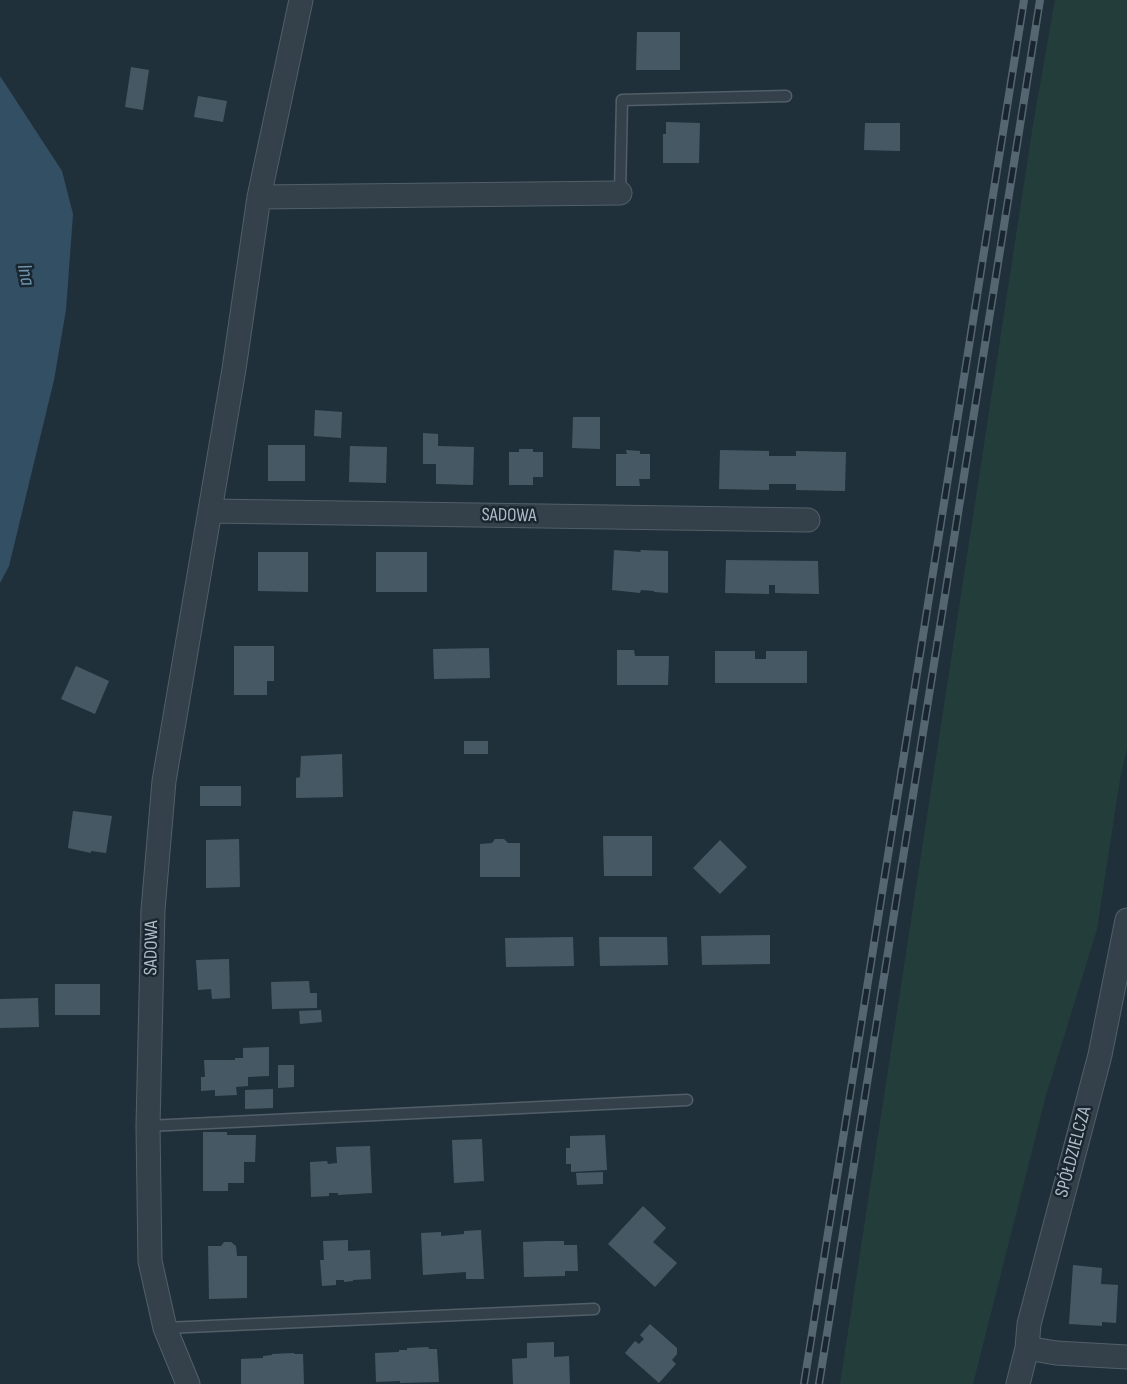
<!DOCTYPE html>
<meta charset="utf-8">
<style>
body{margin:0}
canvas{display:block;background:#20303a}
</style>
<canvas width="1127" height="1384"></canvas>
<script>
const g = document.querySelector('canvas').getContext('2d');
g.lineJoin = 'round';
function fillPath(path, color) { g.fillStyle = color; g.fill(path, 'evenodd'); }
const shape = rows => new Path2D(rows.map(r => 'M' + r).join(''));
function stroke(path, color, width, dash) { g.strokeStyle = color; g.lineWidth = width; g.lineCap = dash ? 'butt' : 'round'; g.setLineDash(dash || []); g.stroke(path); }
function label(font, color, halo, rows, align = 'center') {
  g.font = font + ' "Sofia Sans Condensed",sans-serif'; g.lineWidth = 5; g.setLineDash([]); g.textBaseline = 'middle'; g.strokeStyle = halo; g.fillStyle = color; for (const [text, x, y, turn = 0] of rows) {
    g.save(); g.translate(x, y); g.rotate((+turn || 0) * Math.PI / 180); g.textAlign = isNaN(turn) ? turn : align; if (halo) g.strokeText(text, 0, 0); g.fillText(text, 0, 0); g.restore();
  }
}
fillPath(shape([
 [1055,0,1127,0,1127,748,1120,779,1097,929,1046,1095,973,1384,840,1384,1033,125]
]), '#233d3b');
fillPath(shape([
 [0,76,62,171,73,214,66,310,54,380,9,566,0,583]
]), '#334f63');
fillPath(shape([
 [637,32,680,32,680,70,636,70],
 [131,67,149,70,143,110,125,107],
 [198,96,227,101,223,122,194,117],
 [666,122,700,123,699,163,663,163,663,134,666,134],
 [865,123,900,123,900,151,864,150],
 [315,410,342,412,341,438,314,436],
 [573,417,600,417,600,449,572,448],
 [423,433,438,434,438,446,474,447,473,485,436,484,436,464,423,464],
 [268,445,305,445,305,481,268,481],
 [350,446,387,447,386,483,349,482],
 [519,449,533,449,533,452,543,452,543,477,533,477,533,485,509,485,509,452,519,452],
 [626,450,640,451,640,454,650,454,650,479,639,479,640,486,616,486,616,454,627,454],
 [720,450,769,451,769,456,796,456,796,451,846,452,845,491,796,490,796,484,769,484,769,490,719,489],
 [614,550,628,551,641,552,640,550,668,551,668,593,654,592,654,591,641,590,640,593,612,590],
 [258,552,308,552,308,592,258,591],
 [376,552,427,552,427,592,376,592],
 [726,560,818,561,819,594,775,593,775,585,769,585,769,594,725,593],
 [234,646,274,646,274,681,267,681,267,695,234,695],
 [489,648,490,678,434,679,433,649],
 [617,650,634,650,635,656,669,656,668,685,617,685],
 [715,651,755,651,755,659,766,659,766,651,807,651,807,683,715,683],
 [76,666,109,681,95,714,61,699],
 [464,741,488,741,488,754,464,754],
 [342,754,343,797,296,798,296,778,300,777,301,756],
 [200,786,241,786,241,806,200,806],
 [73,811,112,816,106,853,91,851,91,853,68,848],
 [603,836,652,836,652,876,604,876],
 [239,839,240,887,206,888,206,840],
 [495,839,504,839,508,843,520,843,520,877,480,877,480,844,492,843],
 [720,840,747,867,720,894,693,868],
 [770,935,770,964,702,965,701,936],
 [573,937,574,966,506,967,505,938],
 [599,937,667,937,668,965,600,966],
 [229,959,230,998,212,999,211,989,198,990,196,960],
 [309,981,310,993,317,993,317,1008,272,1009,271,982],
 [55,984,100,984,100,1015,55,1015],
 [38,998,39,1027,0,1028,0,999],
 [321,1010,322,1022,300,1024,299,1011],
 [269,1047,269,1076,248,1077,248,1086,236,1087,237,1095,215,1096,215,1090,201,1091,201,1077,205,1077,204,1060,235,1060,235,1058,243,1058,243,1048],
 [278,1065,294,1065,294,1087,278,1088],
 [273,1089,273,1108,245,1109,245,1090],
 [203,1132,227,1132,227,1135,256,1135,255,1162,244,1162,244,1183,228,1183,228,1191,203,1191],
 [605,1135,607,1170,571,1172,571,1164,566,1164,566,1148,570,1148,570,1136],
 [482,1139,484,1181,454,1183,452,1140],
 [370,1146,372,1193,338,1195,338,1193,329,1193,329,1196,311,1197,310,1162,327,1161,328,1164,337,1163,336,1147],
 [603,1172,603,1184,577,1185,576,1173],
 [643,1206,666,1228,653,1242,677,1263,655,1287,608,1244],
 [481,1230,484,1279,466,1279,466,1272,423,1275,421,1233,441,1232,441,1236,464,1234,464,1231],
 [348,1240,348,1251,370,1250,371,1279,353,1280,353,1281,344,1282,344,1280,336,1280,336,1285,322,1286,320,1260,324,1260,323,1241],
 [546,1241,564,1241,564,1245,577,1245,578,1271,565,1271,565,1276,524,1277,523,1242],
 [224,1242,231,1242,236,1246,237,1256,247,1256,247,1298,209,1299,208,1246,221,1246],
 [1073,1265,1102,1268,1101,1284,1118,1285,1116,1323,1102,1322,1102,1326,1069,1324],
 [650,1324,677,1348,677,1354,672,1360,676,1364,659,1383,625,1353,635,1341,639,1344,644,1339,640,1335],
 [554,1342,554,1357,569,1356,570,1384,513,1384,512,1359,527,1358,527,1343],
 [428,1347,429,1349,437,1349,439,1382,400,1383,400,1381,376,1382,375,1353,399,1352,399,1350,407,1350,407,1348],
 [294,1353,294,1354,303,1354,304,1384,241,1384,241,1359,263,1358,263,1356,272,1355,272,1354]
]), '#465864');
const lane = shape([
 [620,193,622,100,786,96],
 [148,1126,687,1100],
 [165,1328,594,1309]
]);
const street = shape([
 [259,197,620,193],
 [210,511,808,520],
 [1027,1348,1056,1353,1127,1357],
 [188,1384,165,1328,150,1261,148,1126,153,910,164,781,234,369,259,197,301,0],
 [1018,1384,1027,1348,1029,1324,1100,1055,1127,920]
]);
stroke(lane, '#525f68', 13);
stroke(street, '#525f68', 25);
stroke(lane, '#34414a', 10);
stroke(street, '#34414a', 23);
const rail = shape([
 [804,1384,1024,0],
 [819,1384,1040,0]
]);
stroke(rail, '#556672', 8);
stroke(rail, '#19262f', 5, [16]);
label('19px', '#afbcc7', '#19262f', [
 ["SADOWA",509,516,1],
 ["SADOWA",152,948,-89],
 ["SPÓŁDZIELCZA",1074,1152,-75]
]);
label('italic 21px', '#6e94ac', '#19262f', [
 ["Ina",25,275,79]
]);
</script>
